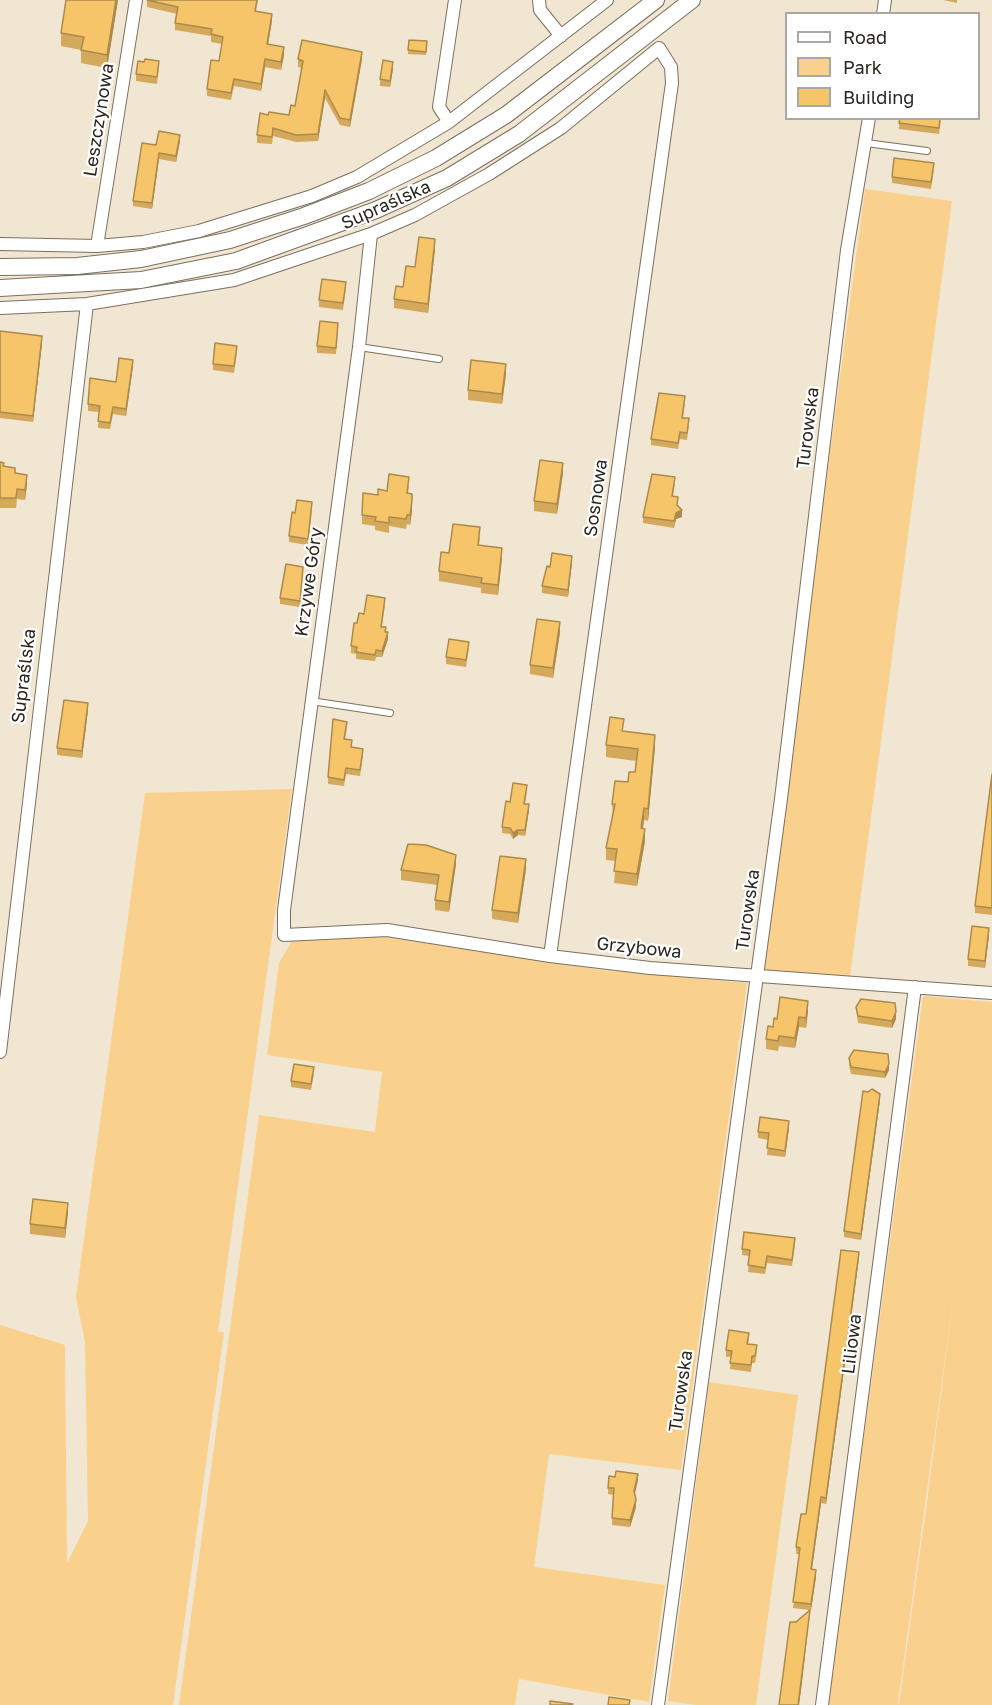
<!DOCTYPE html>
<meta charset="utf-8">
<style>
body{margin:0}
#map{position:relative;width:992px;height:1705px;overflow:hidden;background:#f1e6d2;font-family:"Golos Text",sans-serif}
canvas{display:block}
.legend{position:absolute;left:785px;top:12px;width:195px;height:108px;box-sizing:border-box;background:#fff;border:2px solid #aaa8a5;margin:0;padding:8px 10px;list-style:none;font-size:18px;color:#2a251e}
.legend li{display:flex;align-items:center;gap:12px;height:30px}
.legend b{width:30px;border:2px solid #aaa8a5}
</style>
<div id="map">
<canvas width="992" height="1705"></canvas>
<ul class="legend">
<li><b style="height:8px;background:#fff"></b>Road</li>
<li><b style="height:16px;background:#f9d18c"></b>Park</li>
<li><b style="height:16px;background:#f6c56a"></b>Building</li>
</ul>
</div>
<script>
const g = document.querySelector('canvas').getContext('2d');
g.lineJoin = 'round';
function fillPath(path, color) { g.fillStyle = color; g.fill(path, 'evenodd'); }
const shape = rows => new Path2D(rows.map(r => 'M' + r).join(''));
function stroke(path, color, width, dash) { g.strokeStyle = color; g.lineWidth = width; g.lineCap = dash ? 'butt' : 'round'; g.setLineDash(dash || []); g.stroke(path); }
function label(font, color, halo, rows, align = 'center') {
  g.font = font + ' "Golos Text",sans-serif'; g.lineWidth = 4.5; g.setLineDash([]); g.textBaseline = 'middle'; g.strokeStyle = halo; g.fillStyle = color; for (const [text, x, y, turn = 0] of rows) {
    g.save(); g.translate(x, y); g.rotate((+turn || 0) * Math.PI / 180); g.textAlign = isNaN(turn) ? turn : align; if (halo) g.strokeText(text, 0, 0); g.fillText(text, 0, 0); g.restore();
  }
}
fillPath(shape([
 [865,189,952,201,850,977,761,971],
 [292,789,218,1332,224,1332,173,1705,0,1705,0,1325,65,1345,67,1563,88,1521,85,1342,76,1297,145,793],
 [371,935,601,970,747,983,681,1470,549,1454,534,1567,665,1585,649,1702,519,1679,515,1705,179,1705,259,1115,375,1132,382,1072,267,1055,279,963,292,941,314,937],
 [923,996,992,1002,992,1705,828,1705],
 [955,1285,927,1502,899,1704,898,1703],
 [709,1382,798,1395,756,1705,696,1705,668,1701]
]), '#f9d18c');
const lane = shape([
 [866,143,927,151],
 [359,347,439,359],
 [311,701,390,713]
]);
const street = shape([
 [539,0,540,10,561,36],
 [883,14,885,0],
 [449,122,439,107,455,0],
 [371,234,359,347,284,910,284,935,387,930,550,956,650,968,992,993],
 [0,244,97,246,143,242,199,231,312,196,357,177,449,122,607,0],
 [97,246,136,0],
 [0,308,87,304,234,280,371,234,415,215,489,174,561,128,659,48,671,67,672,83,550,956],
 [0,1052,87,304],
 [658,1705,781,799,847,250,869,118],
 [822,1705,915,987]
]);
const secondary = shape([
 [0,267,77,266,141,259,230,240,304,216,369,191,436,158,506,115,656,0],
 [0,288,141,280,236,261,376,210,447,178,519,134,692,0]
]);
stroke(lane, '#7a705f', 8);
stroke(street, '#7a705f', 14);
stroke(secondary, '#7a705f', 18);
stroke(lane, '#fff', 6);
stroke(street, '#fff', 12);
stroke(secondary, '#fff', 16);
fillPath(shape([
 [118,0,107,68,81,63,81,50,61,46,61,33],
 [147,0,258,0,256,11,272,21,268,44,284,55,281,70,265,67,261,91,234,86,231,100,207,96,207,89,219,61,222,44,211,42,211,36,175,30,175,23,177,14,147,7],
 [943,0,957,0,957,3],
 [409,40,427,41,426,55,408,54],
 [298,59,362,59,350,127,340,125,325,98,318,141,296,142,273,136,272,144,257,143,257,135,268,115,289,115,295,106,302,68,298,67],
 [144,62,159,67,157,84,136,81,136,74],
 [393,69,390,87,380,86,380,79],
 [941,118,939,134,899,129,899,123],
 [180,141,176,162,159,159,152,209,133,206,133,201,156,145],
 [934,170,931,189,892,183,892,177],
 [435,249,428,313,394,308,394,299,403,287,415,267],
 [346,288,343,310,319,307,319,300],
 [338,330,336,354,317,353,317,346],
 [0,331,42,343,33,422,0,418],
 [237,352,234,373,213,370,213,364],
 [133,366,126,416,113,414,110,429,98,428,99,412,88,411,88,404,116,382],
 [506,374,502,404,468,400,468,390],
 [685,403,683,418,689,425,687,440,680,439,678,449,651,445,651,439],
 [0,462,4,466,15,473,27,484,25,500,17,499,16,508,0,508],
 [563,473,557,514,534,511,534,501],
 [675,484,673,496,682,517,676,519,674,528,643,523,643,517],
 [409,486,408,493,412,511,410,525,407,524,406,529,389,526,389,533,375,530,375,526,362,524,362,515,378,495,387,491],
 [312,509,308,545,289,542,289,536,295,513],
 [480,537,479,545,502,558,498,595,481,593,481,588,439,581,439,571,449,553],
 [572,562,568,597,542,593,542,586],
 [303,574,300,607,280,604,280,598],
 [385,605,382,627,386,632,388,639,382,657,376,657,375,661,356,659,356,654,351,653,351,646,357,623,364,614],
 [560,632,553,678,530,674,530,665],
 [469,648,466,667,446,664,446,657],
 [88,710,82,758,57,755,57,748],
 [347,728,345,739,351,748,363,756,360,776,346,774,344,786,328,784,328,777],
 [624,731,655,747,648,821,644,820,643,829,645,841,637,886,614,883,616,861,606,860,606,848,613,816,612,804,635,772,636,761,606,757,606,745],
 [992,774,992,915,975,913,975,906],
 [527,791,525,804,529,810,525,836,518,835,513,839,510,834,502,833,502,827,510,802],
 [456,864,449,912,435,910,435,900,437,885,401,880,401,870],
 [526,869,518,923,492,919,492,910],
 [989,935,985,968,968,966,968,959],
 [856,1007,896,1019,892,1028,858,1023],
 [808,1011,806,1028,799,1027,795,1048,779,1046,778,1051,766,1049,766,1039,777,1019],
 [849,1058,889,1070,885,1078,851,1074,849,1065],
 [314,1074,311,1090,291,1087,291,1081],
 [880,1100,861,1240,844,1237,844,1231],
 [789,1128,785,1157,767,1155,768,1140,758,1138,758,1132],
 [68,1213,65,1238,30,1234,30,1224],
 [795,1245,792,1266,767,1263,765,1274,748,1272,749,1256,742,1255,742,1249],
 [859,1258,826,1504,821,1503,812,1570,816,1577,811,1610,810,1610,799,1705,779,1705,796,1622,809,1610,793,1608,800,1554,796,1554,796,1547,806,1514],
 [749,1339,748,1344,757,1352,755,1363,752,1363,751,1372,730,1369,731,1357,726,1357,726,1350],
 [638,1480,634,1494,636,1507,630,1527,612,1525,613,1495,608,1494,608,1488]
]), '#d4a95b');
fillPath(shape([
 [116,0,118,0,107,68,107,55],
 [272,14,272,21,267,51,267,44],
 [284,47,284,55,281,70,281,62],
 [362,52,362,59,350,127,350,120],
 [265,59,265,67,261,91,261,84],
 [393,62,393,69,390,87,390,81],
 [325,90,325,98,318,141,318,134],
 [180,135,180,141,176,162,176,156],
 [159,153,159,159,152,209,152,203],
 [435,239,435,249,428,313,428,304],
 [42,336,42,343,33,422,33,416],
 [133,360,133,366,126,416,126,409],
 [506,364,506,374,502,404,502,394],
 [563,463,563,473,557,514,557,504],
 [27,475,27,484,25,500,25,490],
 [412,501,412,511,410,525,410,515],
 [682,510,682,517,676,519,674,528,676,513],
 [502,548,502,558,498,595,498,585],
 [572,556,572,562,568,597,568,590],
 [560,622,560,632,553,678,553,668],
 [388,632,388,639,382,657,382,651],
 [88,703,88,710,82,758,82,751],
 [655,735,655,747,648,821,648,809],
 [529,804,529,810,525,836,525,830],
 [644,808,644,820,641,840,641,828],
 [645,829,645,841,637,886,637,874],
 [518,830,518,835,513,839,513,833],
 [456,855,456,864,449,912,449,902],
 [526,859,526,869,518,923,518,913],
 [989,928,989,935,985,968,985,961],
 [808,1001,808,1011,806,1028,806,1018],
 [896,1012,896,1019,892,1028,892,1021],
 [799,1017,799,1027,795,1048,795,1038],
 [889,1064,889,1070,885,1078,885,1072],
 [880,1094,880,1100,861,1240,861,1234],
 [789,1121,789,1128,785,1157,785,1151],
 [68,1203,68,1213,65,1238,65,1228],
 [859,1252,859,1258,826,1504,826,1498],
 [638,1474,638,1480,634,1498,634,1491],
 [821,1497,821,1503,811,1576,811,1569],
 [636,1500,636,1507,630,1527,630,1520],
 [816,1570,816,1577,811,1610,811,1604],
 [810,1610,802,1683,799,1705,798,1705]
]), '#ac8a4a');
const building = shape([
 [66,0,116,0,107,55,81,50,84,37,61,33,66,0],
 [147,0,257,0,255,11,272,14,267,44,284,47,281,62,265,59,261,84,234,79,231,93,207,89,211,60,219,61,223,37,211,34,212,29,175,23,178,7,147,0],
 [302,40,362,52,350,120,340,118,325,90,318,134,296,135,273,128,272,137,257,135,260,113,268,115,269,112,289,115,291,105,295,106,303,61,298,59,302,40],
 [409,40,427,41,426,52,408,50,409,40],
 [145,59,159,61,157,77,136,74,138,61,144,62,145,59],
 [383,60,393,62,390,81,380,79,383,60],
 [900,118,940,118,939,128,899,123,900,118],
 [159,131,180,135,176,156,159,153,152,203,133,201,142,143,156,145,159,131],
 [894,158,934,163,931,182,892,177,894,158],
 [419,237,435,239,428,304,394,299,396,286,403,287,406,266,415,267,419,237],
 [322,279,346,282,343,303,319,300,322,279],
 [320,321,338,323,336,348,317,346,320,321],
 [0,331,42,336,33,416,0,412,0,331],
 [215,343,237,346,234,366,213,364,215,343],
 [119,358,133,360,126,409,113,407,110,423,98,421,100,406,88,404,90,378,116,382,119,358],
 [471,360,506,364,502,394,468,390,471,360],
 [659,393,685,396,682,418,689,418,687,433,680,432,678,443,651,439,659,393],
 [540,460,563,463,557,504,534,501,540,460],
 [0,462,4,463,3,466,15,468,15,473,27,475,25,490,17,489,16,498,0,498,0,462],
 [389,474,409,477,407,493,412,494,412,501,410,515,407,515,406,519,389,517,389,523,375,521,376,517,362,515,363,493,378,495,378,489,387,491,389,474],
 [652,474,675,477,672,496,678,497,677,505,682,510,676,513,674,521,643,517,652,474],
 [297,500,312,502,308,539,289,536,292,512,295,513,297,500],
 [453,524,480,527,478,545,502,548,498,585,481,583,482,578,439,571,441,552,449,553,453,524],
 [552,553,572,556,568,590,542,586,547,566,550,567,552,553],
 [286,564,303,567,300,601,280,598,286,564],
 [367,595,385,598,381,627,386,627,385,632,388,632,382,651,376,650,375,655,356,652,357,647,351,646,354,623,357,623,359,613,364,614,367,595],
 [537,619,560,622,553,668,530,665,537,619],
 [449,639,469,642,466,660,446,657,449,639],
 [64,700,88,703,82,751,57,748,64,700],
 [610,717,624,719,622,731,655,735,648,809,644,808,641,828,645,829,637,874,614,871,617,849,606,848,615,804,612,804,615,781,628,782,629,772,635,772,638,749,606,745,610,717],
 [333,719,347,722,344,739,352,740,351,747,363,749,360,770,346,768,344,780,328,777,333,719],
 [992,774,992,908,975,906,992,774],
 [513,783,527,785,524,804,529,804,525,830,518,830,513,833,510,828,502,827,506,801,510,802,513,783],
 [408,844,426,845,456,855,449,902,435,900,439,875,401,870,408,844],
 [500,856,526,859,518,913,492,910,500,856],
 [972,926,989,928,985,961,968,959,972,926],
 [780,997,808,1001,806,1018,799,1017,795,1038,779,1036,778,1041,766,1039,768,1026,773,1027,774,1018,777,1019,780,997],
 [861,999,895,1003,896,1012,892,1021,858,1016,856,1007,861,999],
 [854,1050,888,1054,889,1064,885,1072,851,1067,849,1058,854,1050],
 [294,1064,314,1067,311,1084,291,1081,294,1064],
 [872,1089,880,1094,861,1234,844,1231,863,1091,868,1092,872,1089],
 [760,1117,789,1121,785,1151,767,1148,769,1133,758,1132,760,1117],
 [33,1199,68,1203,65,1228,30,1224,33,1199],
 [744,1232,795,1238,792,1260,767,1256,765,1268,748,1265,750,1250,742,1249,744,1232],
 [841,1250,859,1252,826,1498,821,1497,811,1569,816,1570,811,1604,793,1602,800,1548,796,1547,801,1514,806,1514,841,1250],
 [729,1330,749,1333,747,1344,757,1345,755,1356,752,1356,751,1365,730,1363,732,1351,726,1350,729,1330],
 [616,1471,638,1474,634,1491,636,1500,630,1520,612,1518,614,1488,608,1488,609,1476,615,1477,616,1471],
 [810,1610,798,1705,779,1705,790,1622,796,1622,810,1610],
 [609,1697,630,1700,629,1705,608,1705,609,1697],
 [550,1701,573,1704,572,1705,550,1705,550,1701]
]);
fillPath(building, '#f6c56a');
stroke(building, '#ac8a4a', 1.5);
label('18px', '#2a251e', '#fff', [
 ["Leszczynowa",99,120,-81],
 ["Supraślska",386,205,-24],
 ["Turowska",808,428,-83],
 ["Sosnowa",596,498,-82],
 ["Krzywe Góry",309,582,-82],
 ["Supraślska",24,676,-83],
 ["Turowska",748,910,-82],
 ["Grzybowa",639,948,6],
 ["Liliowa",852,1344,-83],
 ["Turowska",681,1391,-82]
]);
</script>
